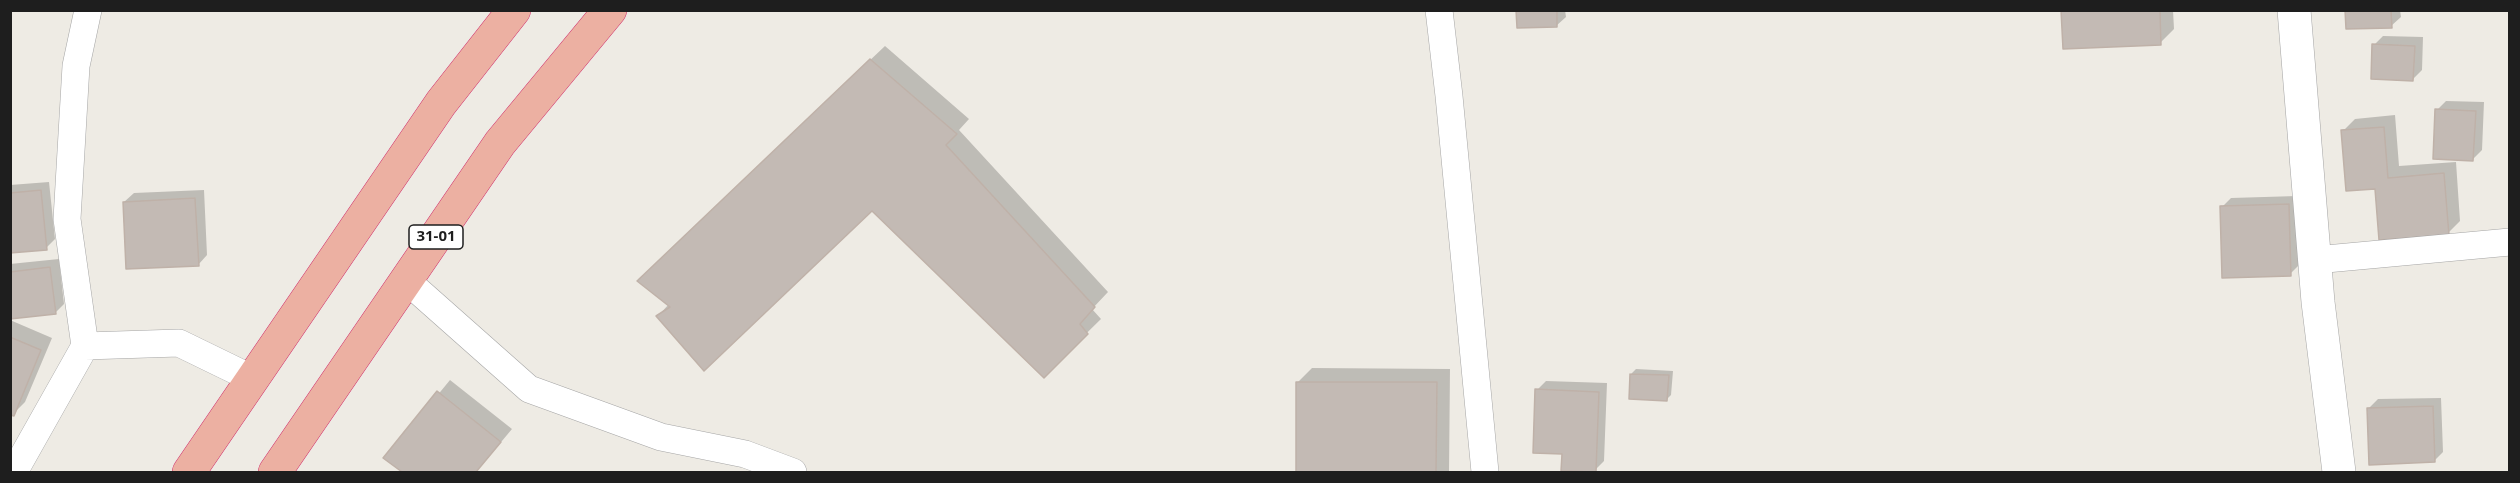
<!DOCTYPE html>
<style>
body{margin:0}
#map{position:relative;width:2520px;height:483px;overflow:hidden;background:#eeebe4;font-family:"Noto Sans",sans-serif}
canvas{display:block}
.frame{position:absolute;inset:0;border:12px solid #1e1e1e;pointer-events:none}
</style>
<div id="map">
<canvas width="2520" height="483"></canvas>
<div class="frame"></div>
</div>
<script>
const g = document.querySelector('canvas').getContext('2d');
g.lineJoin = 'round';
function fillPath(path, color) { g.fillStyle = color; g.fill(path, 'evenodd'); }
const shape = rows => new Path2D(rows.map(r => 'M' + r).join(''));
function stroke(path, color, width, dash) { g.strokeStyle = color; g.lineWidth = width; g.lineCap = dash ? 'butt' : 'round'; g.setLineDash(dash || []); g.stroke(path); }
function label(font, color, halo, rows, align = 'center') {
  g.font = font + ' "Noto Sans",sans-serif'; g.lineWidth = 6; g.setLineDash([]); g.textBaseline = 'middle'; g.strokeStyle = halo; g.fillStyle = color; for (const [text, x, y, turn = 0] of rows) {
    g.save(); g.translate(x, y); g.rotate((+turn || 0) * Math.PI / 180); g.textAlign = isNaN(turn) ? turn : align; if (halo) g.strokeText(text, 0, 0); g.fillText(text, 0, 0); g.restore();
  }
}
fillPath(shape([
 [1518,10,1565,10,1566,17,1556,26],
 [2063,10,2173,10,2174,29,2160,43],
 [2347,10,2400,10,2401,17,2391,26],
 [2383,36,2423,37,2422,70,2413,79,2374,45],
 [885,46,969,119,959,130,1108,292,1092,309,1101,319,1044,375,872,209,658,316,669,304,652,267],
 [2446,101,2484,102,2482,150,2473,159,2437,110],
 [2395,115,2399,166,2456,162,2460,221,2448,233,2376,187,2343,131,2355,119],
 [49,182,55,239,46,248,10,252,10,185],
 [204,190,207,255,198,265,124,202,134,193],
 [2297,196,2299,265,2290,274,2222,207,2231,198],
 [59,259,64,304,55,313,10,317,10,264],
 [10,320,52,338,25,402,13,414,10,413],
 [1312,368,1450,369,1449,472,1298,472,1298,382],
 [1636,369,1673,371,1671,395,1667,399,1631,374],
 [450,380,512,429,476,472,404,472,386,458],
 [1546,381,1607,383,1604,461,1595,470,1563,452,1537,390],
 [2441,398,2443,452,2434,461,2369,408,2378,399]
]), '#0003');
const building = shape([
 [1516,10,1557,10,1557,27,1517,28,1516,10],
 [2061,10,2160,10,2161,45,2063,49,2061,10],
 [2345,10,2391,10,2392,28,2346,29,2345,10],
 [2372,44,2415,46,2413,81,2371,79,2372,44],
 [870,59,957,134,946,145,1095,307,1080,324,1088,334,1044,378,872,211,704,371,656,316,670,307,637,281,870,59],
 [2435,109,2476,111,2473,161,2433,159,2435,109],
 [2384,127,2388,178,2444,173,2449,235,2379,240,2375,189,2346,191,2341,130,2384,127],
 [41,190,47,250,10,253,10,193,41,190],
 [195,198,199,266,126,269,123,202,195,198],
 [2289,204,2291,276,2222,278,2220,206,2289,204],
 [50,267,56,314,10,319,10,272,50,267],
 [10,337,41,350,14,416,10,415,10,337],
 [1630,374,1669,375,1667,401,1629,399,1630,374],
 [1296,382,1437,382,1436,472,1296,472,1296,382],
 [1535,389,1599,392,1596,472,1561,471,1562,454,1533,453,1535,389],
 [437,391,501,442,476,472,402,472,383,458,437,391],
 [2433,406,2435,462,2369,465,2367,408,2433,406]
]);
fillPath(building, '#c3bab4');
stroke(building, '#bfb1a8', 1.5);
const minor = shape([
 [88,10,76,66,67,219,85,346,179,343,253,379],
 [1439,10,1449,96,1485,472],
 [2315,260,2510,242],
 [406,280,529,389,661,437,745,454,793,472],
 [14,472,85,346]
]);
const tertiary = shape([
 [2294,10,2318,302,2339,472]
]);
const trunk = shape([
 [189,472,441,103,514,10],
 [275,472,500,143,610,10]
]);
stroke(minor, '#a5a5a5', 28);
stroke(tertiary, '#a5a5a5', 34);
stroke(trunk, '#cf2e6c', 34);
stroke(minor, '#fff', 27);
stroke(tertiary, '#fff', 33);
stroke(trunk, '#ecb0a2', 33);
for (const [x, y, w] of [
 [436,237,54]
]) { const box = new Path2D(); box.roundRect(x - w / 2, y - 12, w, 24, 4.5); g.fillStyle = '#fff'; g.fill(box); stroke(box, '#1e1e1e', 1.5); }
label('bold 15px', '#1e1e1e', null, [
 ["31-01",436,237]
]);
</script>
